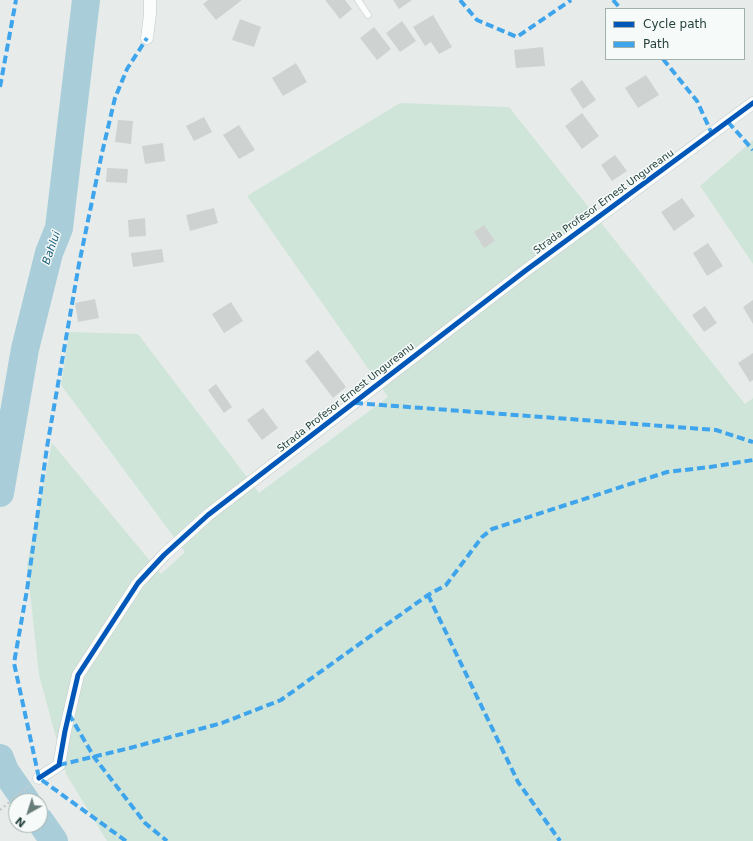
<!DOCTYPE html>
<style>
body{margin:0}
#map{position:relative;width:753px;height:841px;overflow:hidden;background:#e7ecea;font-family:"DejaVu Sans",sans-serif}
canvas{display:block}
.legend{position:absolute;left:605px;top:8px;width:140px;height:52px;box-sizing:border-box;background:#f6faf9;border:1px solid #a2b0ad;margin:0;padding:5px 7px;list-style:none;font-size:12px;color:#24413c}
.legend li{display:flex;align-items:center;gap:8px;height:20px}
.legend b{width:20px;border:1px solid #a2b0ad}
.north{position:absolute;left:8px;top:793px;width:40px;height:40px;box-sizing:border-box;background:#f6faf9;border:1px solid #a2b0ad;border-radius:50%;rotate:219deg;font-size:11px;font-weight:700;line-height:16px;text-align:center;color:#24413c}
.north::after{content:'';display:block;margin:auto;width:14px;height:18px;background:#687d79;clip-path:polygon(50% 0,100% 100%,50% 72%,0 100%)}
</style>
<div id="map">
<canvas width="753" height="841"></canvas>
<ul class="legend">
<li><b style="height:5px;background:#0057b8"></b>Cycle path</li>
<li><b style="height:5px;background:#3ea4ec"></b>Path</li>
</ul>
<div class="north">N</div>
</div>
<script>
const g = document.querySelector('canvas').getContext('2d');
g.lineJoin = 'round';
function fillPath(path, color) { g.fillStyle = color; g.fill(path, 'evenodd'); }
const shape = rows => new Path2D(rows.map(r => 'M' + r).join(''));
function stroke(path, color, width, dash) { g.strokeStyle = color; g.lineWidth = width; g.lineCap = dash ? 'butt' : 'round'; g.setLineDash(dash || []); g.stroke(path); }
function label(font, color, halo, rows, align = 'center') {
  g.font = font + ' "DejaVu Sans",sans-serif'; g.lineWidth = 3; g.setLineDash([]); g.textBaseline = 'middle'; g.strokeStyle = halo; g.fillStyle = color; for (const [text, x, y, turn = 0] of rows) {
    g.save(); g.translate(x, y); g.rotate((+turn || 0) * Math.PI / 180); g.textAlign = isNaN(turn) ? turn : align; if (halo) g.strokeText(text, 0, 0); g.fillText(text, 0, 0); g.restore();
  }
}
fillPath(shape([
 [400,103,509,107,745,404,753,398,753,841,107,841,66,774,39,675,27,564,52,443,161,574,185,552,61,385,69,332,138,334,259,493,388,397,247,196],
 [753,140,753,264,700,186]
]), '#d0e5d9');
stroke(shape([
 [0,493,25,349,49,253,59,228,86,0],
 [0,758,5,771,26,801],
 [40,821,54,841]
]), '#a9ceda', 28);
fillPath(shape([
 [208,0,242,0,216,20,203,4],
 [325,0,345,0,352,9,340,19],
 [393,0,412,0,399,9],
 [433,15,452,47,439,54,431,42,425,46,413,27],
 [240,19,261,27,254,47,232,40],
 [402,21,416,41,400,52,386,33],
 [374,27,391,49,377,60,360,38],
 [543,47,545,66,516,68,514,50],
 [296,63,307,82,283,96,272,78],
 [646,75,659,95,638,108,625,88],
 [582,80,596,100,583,109,570,89],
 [582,113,599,136,582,149,565,126],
 [204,117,212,132,194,141,186,126],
 [118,120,133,121,131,144,115,142],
 [239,125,255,150,239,159,223,135],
 [163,143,165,161,145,164,142,146],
 [615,155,627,171,612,181,601,165],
 [107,168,128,169,127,183,106,182],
 [682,198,695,216,674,231,661,212],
 [214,208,218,223,190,231,186,215],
 [145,218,146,236,129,237,128,220],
 [484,225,495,241,484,248,474,232],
 [708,243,723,266,707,276,693,253],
 [162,249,164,262,133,267,131,253],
 [95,299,99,318,78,322,75,303],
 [753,300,753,324,743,307],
 [231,302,243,321,224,333,212,314],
 [705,306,717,323,704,332,692,315],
 [318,350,346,387,333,398,305,361],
 [753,353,753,380,750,382,738,363],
 [216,384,232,407,224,413,208,390],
 [263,408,278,428,262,440,247,420]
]), '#ced3d2');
const service = shape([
 [358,0,368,15]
]);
const minor = shape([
 [147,38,150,14,150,0],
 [39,778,59,765,65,731,78,675,138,583,164,555,208,515,525,271,753,103]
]);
stroke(service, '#c4c9c7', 7);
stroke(minor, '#c4c9c7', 13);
stroke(shape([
 [0,810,29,786]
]), '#c2cbca', 2.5, [2, 3]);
stroke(service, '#fbfcfc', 6);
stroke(minor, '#fbfcfc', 12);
stroke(shape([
 [460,0,477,20,517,37,571,0],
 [613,0,621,9],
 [663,59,697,101,712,134],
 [0,87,16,0],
 [728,122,753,150],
 [355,403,716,430,753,442],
 [428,595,518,782,560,841],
 [69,714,94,757,145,823,167,841],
 [59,765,130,748,222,723,281,700,428,595,446,585,482,537,492,529,667,472,710,467,753,460],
 [126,841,39,778,14,663,27,590,47,447,79,264,102,153,115,98,127,69,147,38]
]), '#3ea4ec', 4, [8, 4]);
stroke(shape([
 [39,778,59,765,65,731,78,675,138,583,164,555,208,515,525,271,753,103]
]), '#0057b8', 5);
label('10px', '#24413c', '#f6faf9', [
 ["Strada Profesor Ernest Ungureanu",604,202,-36],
 ["Strada Profesor Ernest Ungureanu",346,398,-38]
]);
label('italic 11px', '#1d637e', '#f6faf9', [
 ["Bahlui",52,248,-71]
]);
</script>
